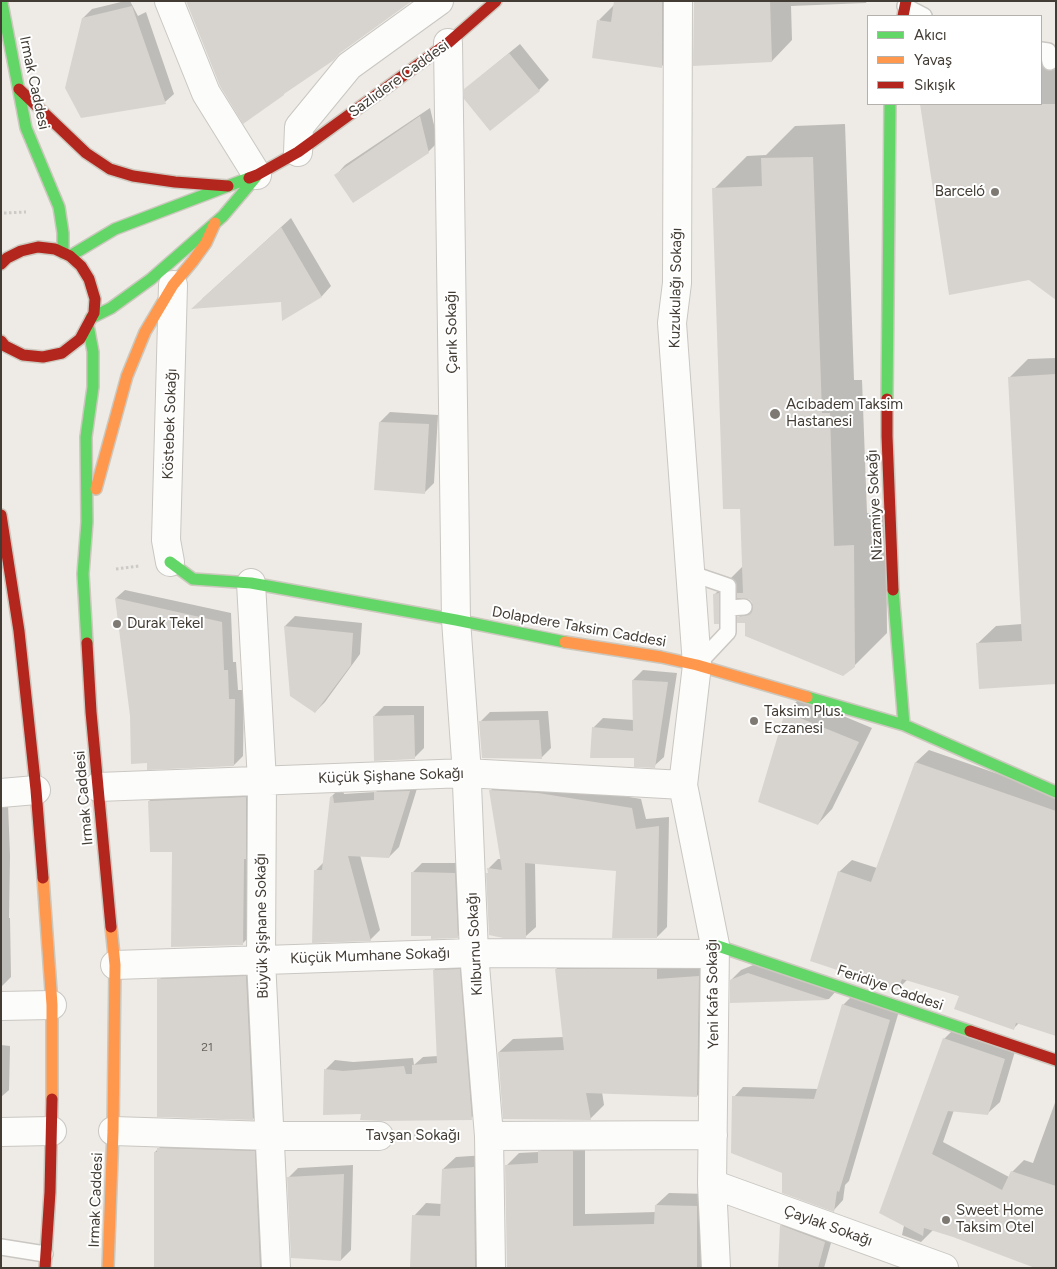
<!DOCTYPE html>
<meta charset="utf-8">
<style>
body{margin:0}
#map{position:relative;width:1057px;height:1269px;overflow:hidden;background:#eeebe6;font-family:Figtree,sans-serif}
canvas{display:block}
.frame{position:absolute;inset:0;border:2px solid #423c34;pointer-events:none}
.legend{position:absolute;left:867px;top:15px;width:175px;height:90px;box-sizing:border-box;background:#fff;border:1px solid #b3b1ae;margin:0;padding:6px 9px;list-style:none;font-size:15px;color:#423c34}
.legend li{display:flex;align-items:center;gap:10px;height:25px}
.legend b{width:25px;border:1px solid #b3b1ae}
</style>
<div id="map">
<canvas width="1057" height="1269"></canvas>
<div class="frame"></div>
<ul class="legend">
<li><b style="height:6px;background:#63d668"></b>Akıcı</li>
<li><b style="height:6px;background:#ff974d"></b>Yavaş</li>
<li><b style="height:6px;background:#b3261e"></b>Sıkışık</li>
</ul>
</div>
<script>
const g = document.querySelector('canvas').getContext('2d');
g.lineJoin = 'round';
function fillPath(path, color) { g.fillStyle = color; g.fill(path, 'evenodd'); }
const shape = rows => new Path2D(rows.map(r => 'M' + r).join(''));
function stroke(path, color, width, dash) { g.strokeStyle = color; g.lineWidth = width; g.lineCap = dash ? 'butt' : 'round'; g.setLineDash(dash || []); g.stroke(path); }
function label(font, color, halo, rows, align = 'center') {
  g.font = font + ' Figtree,sans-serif'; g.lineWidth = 4; g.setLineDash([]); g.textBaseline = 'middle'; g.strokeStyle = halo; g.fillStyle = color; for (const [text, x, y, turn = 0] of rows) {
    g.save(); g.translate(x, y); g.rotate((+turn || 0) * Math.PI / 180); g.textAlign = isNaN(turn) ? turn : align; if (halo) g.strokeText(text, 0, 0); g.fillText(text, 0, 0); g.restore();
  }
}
fillPath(shape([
 [125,1,130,1,138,16,146,12,174,94,165,102,83,18,92,9],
 [618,1,682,1,682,46,662,66,599,20],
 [695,1,867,1,866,3,791,6,792,40,772,61],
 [520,44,549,80,539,90,466,90,476,80],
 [1056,52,1056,298,1029,279,950,294,921,104,1041,104,1041,56],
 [430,108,438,142,428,152,336,175,345,165],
 [845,124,854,380,862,380,867,513,886,513,887,633,854,666,746,622,739,617,754,602,749,598,743,597,718,623,715,594,744,565,742,507,714,189,747,156,766,155,795,126],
 [291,218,331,286,322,296,283,318,282,301,202,299],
 [1056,358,1056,683,977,644,996,626,1022,624,1010,377,1028,359],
 [390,412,438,415,434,483,424,493,380,422],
 [125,590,231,613,233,662,236,662,238,690,244,690,243,756,234,765,148,762,132,716,116,598],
 [295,616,362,623,360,654,325,702,315,712,285,626],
 [643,670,677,673,664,757,654,766,635,757,593,728,603,718,634,720,633,680],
 [800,698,872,728,832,809,818,824,786,712],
 [384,706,424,706,424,748,414,758,374,716],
 [548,711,551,748,542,757,480,722,490,712],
 [929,750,1056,794,1056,1035,1019,1023,1014,1028,960,996,908,979,898,989,839,872,852,860,877,868,916,762],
 [500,781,548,783,641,799,646,819,669,817,667,927,657,937,617,870,535,863,536,927,526,936,488,873,489,872,489,868,498,859,501,859,491,790],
 [419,782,399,847,389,857,360,855,380,930,370,940,315,871,324,862,331,797,341,787,342,787,344,794,376,792,385,783],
 [256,788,252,934,242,944,173,851,149,801,159,791],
 [1,804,8,804,10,856,9,918,10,918,11,977,1,987],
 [422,863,464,863,467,927,457,937,432,935,412,873],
 [271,952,277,1094,253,1119,159,980,183,955],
 [570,956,712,963,711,1082,697,1096,602,1092,604,1105,590,1119,499,1052,513,1039,564,1037,556,969],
 [443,961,468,961,480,1109,471,1118,362,1112,325,1114,326,1069,335,1060,353,1062,413,1058,414,1065,423,1057,438,1056,434,970],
 [758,963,837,990,829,999,731,1002,731,980,741,970],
 [853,995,899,1011,849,1181,845,1185,843,1200,834,1210,784,1172,734,1097,743,1087,818,1089,843,1005],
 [956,1027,1016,1048,1000,1102,988,1113,954,1110,943,1142,1009,1177,1012,1172,1024,1160,1033,1163,1056,1100,1056,1268,933,1230,921,1242,902,1235,944,1039],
 [1,1045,10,1046,9,1090,1,1097],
 [171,1136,267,1139,278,1268,156,1268,155,1152],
 [585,1139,585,1214,656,1212,656,1205,669,1193,709,1194,708,1268,508,1268,506,1166,519,1153,539,1152,551,1140],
 [486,1155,494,1268,411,1268,414,1216,426,1203,442,1204,443,1169,456,1157],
 [353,1165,351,1250,341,1260,288,1178,298,1168],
 [791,1216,834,1232,824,1268,787,1268,781,1226]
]), '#0003');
fillPath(shape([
 [186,1,412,1,340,53,334,60,284,94,284,95,243,124,220,86],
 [614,1,662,1,662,68,592,58,597,20,611,22],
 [694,1,770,1,772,62,693,66],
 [132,6,166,104,81,118,65,88,82,18],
 [509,53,540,91,490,131,464,99,464,89],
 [920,104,1056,104,1056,300,1029,280,949,295],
 [420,116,429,153,353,203,334,175],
 [813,157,822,413,830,413,834,546,854,545,855,667,843,676,745,636,745,623,737,623,737,617,749,615,752,612,753,607,752,602,749,599,737,598,737,593,743,593,740,509,723,509,712,188,762,186,761,158],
 [281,227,322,297,282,321,281,302,191,309],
 [1056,374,1056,684,979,689,976,643,1022,641,1008,377],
 [379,422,429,424,425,494,374,490],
 [719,593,719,624,714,624,713,594],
 [115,598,222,622,224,670,228,670,229,699,235,699,234,766,147,770,147,763,131,764,130,716],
 [284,626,353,633,351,665,315,713,290,696],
 [632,680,668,682,655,768,634,767,634,758,590,758,592,727,633,731],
 [785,712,859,742,818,825,758,802],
 [414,715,415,759,374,761,373,716],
 [539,720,542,759,482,758,479,721],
 [915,762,1056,811,1056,1036,1016,1023,1014,1030,954,1009,959,996,902,979,898,990,810,961,838,871,871,882],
 [489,790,538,793,632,808,636,829,659,826,657,938,612,938,616,871,525,863,526,938,503,938,489,935,486,873,488,873,487,868,502,870],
 [410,791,389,858,348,856,371,941,312,943,314,870,322,870,330,797,333,796,334,803,374,800,374,792],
 [246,797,246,859,244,859,243,945,171,947,172,852,150,852,148,801],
 [411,872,455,873,458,938,431,939,431,936,411,936],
 [460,969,472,1120,382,1121,360,1120,361,1114,323,1115,324,1069,343,1071,404,1066,406,1074,412,1074,412,1065,437,1063,433,970],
 [555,969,657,969,657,979,699,976,697,1097,586,1093,591,1120,503,1119,498,1052,564,1050],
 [748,973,829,1000,730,1003,730,980],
 [246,976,253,1120,157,1117,157,979],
 [842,1004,890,1020,839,1192,837,1191,834,1212,782,1193,782,1173,731,1153,732,1096,814,1099],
 [943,1038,1005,1059,988,1115,948,1111,932,1154,1002,1190,1011,1171,1056,1186,1056,1268,1035,1268,953,1237,924,1228,923,1236,879,1213],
 [157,1148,255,1151,260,1268,154,1268,154,1152,157,1152],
 [538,1151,573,1151,573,1226,654,1224,655,1205,697,1206,697,1268,507,1268,505,1165,538,1163],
 [474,1167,475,1268,410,1268,412,1215,440,1216,442,1169],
 [344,1174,341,1261,291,1258,287,1177],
 [780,1225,825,1242,818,1268,778,1268]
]), '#d7d4cf');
const lane = shape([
 [905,6,924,16],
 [1041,50,1048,51,1050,62],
 [690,573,728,586,728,632,697,665],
 [728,608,744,607],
 [1,1247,45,1254]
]);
const street = shape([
 [169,1,206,93,257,175],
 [678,1,677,283,672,323,697,665,683,785,715,945,712,1184,716,1268],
 [448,43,456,620,466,760,474,953,489,1136,491,1268],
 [298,152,299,127,349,66,439,1],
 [170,562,166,540,173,285],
 [251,583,262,781,261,960,276,1268],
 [98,787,466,773,683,785],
 [1,793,36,790],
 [115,965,474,953,715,954],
 [1,1006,52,1005],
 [113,1131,270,1136,379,1136],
 [1,1132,52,1131],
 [489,1136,713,1135],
 [712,1184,944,1268]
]);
const fast = shape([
 [2,3,26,128,59,207,63,233,63,253],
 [70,256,115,229,249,178],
 [91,318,111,308,151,279,223,216,256,177],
 [887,399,890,104],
 [170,562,193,579,251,583,456,620,565,642],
 [893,590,904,725],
 [87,643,83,574,87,522,86,437,93,387,93,352,88,325],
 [807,697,904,725,1056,792],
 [715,945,970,1031]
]);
const slow = shape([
 [96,489,127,376,145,332,173,285,193,261,206,243,215,223],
 [565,642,661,657,697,665,807,697],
 [43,878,52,1005,52,1099],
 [108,1268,113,1131,115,965,111,927]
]);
const jam = shape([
 [903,16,906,1],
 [19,89,86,153,110,169,133,176,175,182,228,186],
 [249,178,257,175,298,152,448,43,496,1],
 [1,264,7,258,21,251,38,247,55,249,70,256,81,266,89,279,95,299,94,313,80,339,62,353,43,357,23,355,5,346,1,341],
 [887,399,887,436,893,590],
 [1,515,19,631,36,790,43,878],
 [87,643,91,712,111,927],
 [970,1031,1056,1060],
 [45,1268,50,1192,52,1099]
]);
stroke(lane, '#cac7c2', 18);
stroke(street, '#cac7c2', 30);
stroke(fast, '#ccc8be', 14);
stroke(slow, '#ccc8be', 14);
stroke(jam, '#ccc8be', 14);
stroke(shape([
 [4,213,26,212],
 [116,569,139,566],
 [409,1136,458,1136]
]), '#cbcac6', 3, [2.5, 2.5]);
stroke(lane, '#fcfcfb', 15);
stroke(street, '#fcfcfb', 28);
stroke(fast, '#63d668', 11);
stroke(slow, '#ff974d', 11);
stroke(jam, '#b3261e', 11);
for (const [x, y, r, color] of [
 [995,192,5,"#7e7972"],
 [775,414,6,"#7e7972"],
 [117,624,5,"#7e7972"],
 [754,721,5,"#7e7972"],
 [946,1220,5,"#7e7972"]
]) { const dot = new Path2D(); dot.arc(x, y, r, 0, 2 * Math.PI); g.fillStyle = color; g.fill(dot); stroke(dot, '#fff', 2); }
label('12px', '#68635c', null, [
 ["21",207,1047]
]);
label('15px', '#423c34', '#fff', [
 ["Sazlıdere Caddesi",399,79,-36],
 ["Irmak Caddesi",34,83,78],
 ["Kuzukulağı Sokağı",676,288,-89],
 ["Çarık Sokağı",452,332,-91],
 ["Köstebek Sokağı",170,424,-88],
 ["Nizamiye Sokağı",875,505,-93],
 ["Dolapdere Taksim Caddesi",579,627,10],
 ["Küçük Şişhane Sokağı",391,776,-2],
 ["Irmak Caddesi",84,798,-95],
 ["Büyük Şişhane Sokağı",262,926,-91],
 ["Kılburnu Sokağı",475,944,-93],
 ["Küçük Mumhane Sokağı",370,956,-2],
 ["Feridiye Caddesi",890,988,19],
 ["Yeni Kafa Sokağı",713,994,-91],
 ["Tavşan Sokağı",413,1136],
 ["Irmak Caddesi",96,1200,-88],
 ["Çaylak Sokağı",828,1226,20]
]);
label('15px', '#423c34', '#fff', [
 ["Barceló",985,192,"right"],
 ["Acıbadem Taksim",786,405],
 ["Hastanesi",786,422],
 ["Durak Tekel",127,624],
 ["Taksim Plus.",764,712],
 ["Eczanesi",764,729],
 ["Sweet Home",956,1211],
 ["Taksim Otel",956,1228]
], 'left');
</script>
